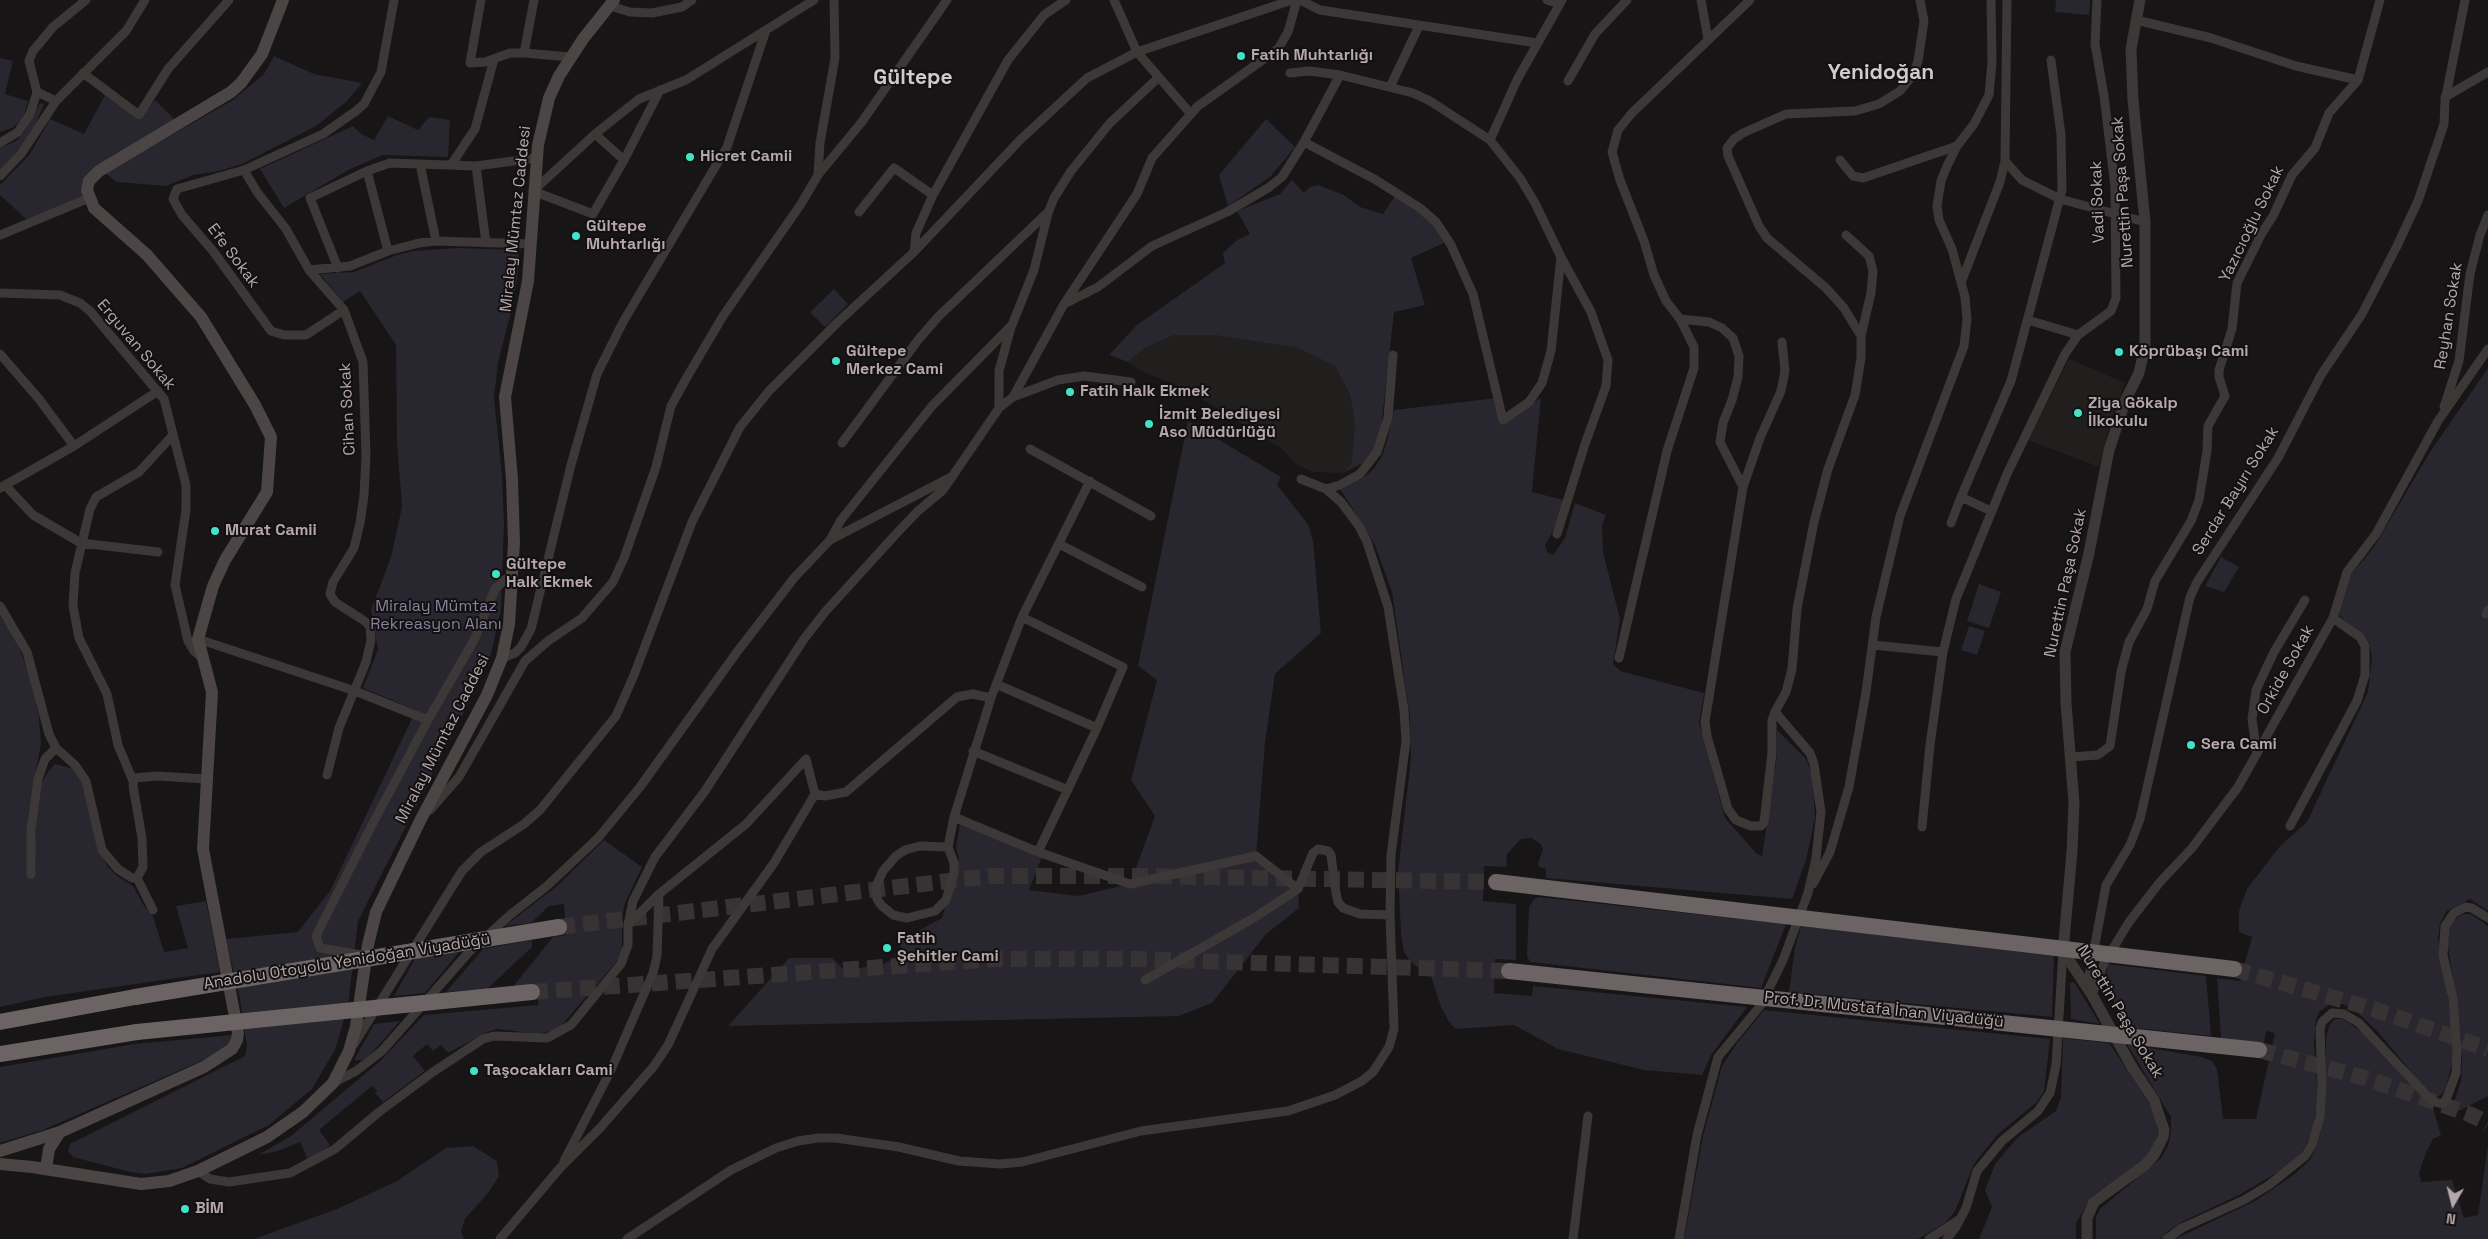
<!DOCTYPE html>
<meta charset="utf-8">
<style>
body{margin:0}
#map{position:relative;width:2488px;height:1239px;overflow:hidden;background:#171515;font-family:"Space Grotesk",sans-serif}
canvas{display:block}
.north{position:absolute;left:2428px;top:1179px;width:50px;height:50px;-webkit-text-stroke:4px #121010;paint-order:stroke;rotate:188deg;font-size:14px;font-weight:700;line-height:20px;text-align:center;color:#b6a8aa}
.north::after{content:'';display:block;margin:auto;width:18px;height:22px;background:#b6a8aa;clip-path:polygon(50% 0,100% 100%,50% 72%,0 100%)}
</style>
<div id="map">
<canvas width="2488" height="1239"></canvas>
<div class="north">N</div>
</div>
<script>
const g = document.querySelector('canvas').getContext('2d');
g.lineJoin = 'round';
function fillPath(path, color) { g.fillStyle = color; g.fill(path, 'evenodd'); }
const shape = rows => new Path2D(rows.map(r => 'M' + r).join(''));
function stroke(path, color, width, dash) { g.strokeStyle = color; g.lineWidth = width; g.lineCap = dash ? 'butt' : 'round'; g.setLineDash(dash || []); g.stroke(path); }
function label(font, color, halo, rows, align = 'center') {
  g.font = font + ' "Space Grotesk",sans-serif'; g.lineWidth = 4; g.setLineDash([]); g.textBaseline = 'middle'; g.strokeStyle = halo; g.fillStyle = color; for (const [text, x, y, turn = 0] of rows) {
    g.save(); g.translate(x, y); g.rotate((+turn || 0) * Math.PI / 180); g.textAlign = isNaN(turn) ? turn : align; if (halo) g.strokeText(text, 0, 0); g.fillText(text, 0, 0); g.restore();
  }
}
fillPath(shape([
 [1174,335,1214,335,1298,348,1335,366,1350,395,1355,425,1351,465,1343,473,1313,472,1297,465,1282,449,1184,388,1143,372,1128,362,1142,349],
 [2069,359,2125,383,2111,420,2099,467,2028,440]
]), '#211f1e');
fillPath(shape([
 [2056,0,2090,0,2089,15,2055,12],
 [274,56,314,74,362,83,347,101,316,126,242,164,219,171,193,175,166,186,117,182,105,173,233,100,264,74],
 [0,58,13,61,5,94,28,101,23,119,12,128,0,132],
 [105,95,139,120,155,100,176,121,96,168,84,196,26,219,0,195,0,185,30,154,50,119,84,134],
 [40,103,44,104,31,136,0,171,0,148,16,141,24,132],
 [388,116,418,130,429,117,450,120,448,157,383,155,350,169,284,208,260,169,353,126,361,134,374,140],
 [1266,119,1295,147,1270,177,1228,206,1219,175],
 [1292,180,1304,193,1310,187,1318,185,1344,195,1360,207,1383,214,1395,196,1431,221,1444,243,1411,258,1425,305,1394,312,1381,428,1374,450,1364,462,1343,473,1351,465,1355,425,1350,395,1335,366,1298,348,1214,335,1174,335,1143,349,1128,362,1109,355,1137,325,1225,263,1223,253,1237,240,1250,234,1237,211,1280,194],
 [458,248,519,250,517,280,511,312,498,362,494,398,502,474,504,522,501,609,491,654,477,686,358,921,348,1006,335,1050,312,1089,269,1125,182,1168,146,1174,130,1172,73,1157,68,1151,70,1144,245,1056,247,1046,240,999,226,939,298,932,330,891,416,710,363,688,378,649,371,610,391,557,402,507,397,442,396,345,360,291,343,302,320,274,354,272,397,255,413,251],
 [834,289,848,304,825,327,810,312],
 [2488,368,2488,911,2470,899,2447,911,2440,923,2438,938,2452,1022,2454,1055,2446,1087,2442,1094,2437,1097,2430,1094,2377,1031,2354,1009,2342,1004,2329,1005,2320,1011,2316,1019,2314,1045,2318,1093,2314,1124,2308,1142,2300,1155,2285,1168,2239,1195,2184,1221,2168,1231,2161,1239,2096,1239,2096,1217,2100,1209,2161,1158,2168,1146,2171,1132,2171,1117,2127,1044,2202,1057,2212,1061,2217,1069,2223,1119,2256,1119,2275,1033,2266,1031,2263,1047,2221,1038,2217,978,2240,981,2252,937,2239,932,2239,911,2247,889,2280,846,2307,822,2368,692,2372,658,2369,642,2338,614,2349,577,2374,547,2430,452],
 [1497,398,1508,417,1541,398,1532,492,1564,500,1557,523,1545,546,1548,553,1553,555,1565,538,1575,503,1606,515,1602,525,1603,552,1620,619,1613,664,1620,671,1704,693,1699,723,1725,818,1757,854,1762,856,1777,756,1777,730,1807,760,1813,779,1815,818,1806,860,1792,899,1546,878,1546,869,1539,867,1538,863,1543,850,1541,844,1531,838,1521,839,1507,854,1506,867,1484,866,1483,901,1516,904,1516,960,1495,959,1494,993,1532,996,1533,986,1747,1007,1711,1055,1702,1075,1644,1070,1558,1049,1514,1025,1456,1029,1449,1022,1441,1007,1430,973,1425,973,1411,962,1404,952,1401,933,1398,872,1411,758,1410,718,1392,592,1375,545,1341,490,1364,477,1374,469,1382,456,1387,441,1394,410],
 [1188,421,1281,477,1277,485,1308,524,1313,541,1321,633,1275,674,1265,743,1256,856,1298,889,1299,908,1266,934,1212,1003,1179,1016,728,1026,789,958,832,958,844,970,882,965,896,957,895,955,903,951,898,942,942,918,957,869,959,857,956,849,960,823,1042,857,1029,890,1078,896,1130,884,1155,816,1131,780,1157,680,1138,666],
 [2221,557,2239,567,2224,592,2205,586],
 [1979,584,2001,592,1989,628,1967,621],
 [0,616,15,637,32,682,39,718,41,743,29,811,27,873,36,872,34,850,37,815,42,782,48,772,55,764,71,768,84,785,97,847,108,867,117,876,133,886,144,906,153,916,164,952,188,948,176,906,206,901,220,972,45,997,0,1007],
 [1969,626,1985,631,1977,655,1961,650],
 [604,840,642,867,625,903,622,917,622,951,618,960,561,1026,555,1030,538,1034,498,1029,490,1031,448,1053,441,1045,433,1051,427,1044,413,1056,425,1071,383,1102,375,1093,377,1091,372,1086,319,1130,330,1145,322,1152,308,1160,300,1142,278,1151,258,1155,291,1136,379,1062,424,1015,538,1005,539,986,515,988,515,984,553,937,566,935,564,904,549,906,531,923,505,926,557,886],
 [1539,897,1786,924,1761,988,1530,962,1527,956,1529,907,1534,899],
 [2463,914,2471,914,2488,926,2488,1096,2455,1113,2451,1112,2461,1081,2462,1059,2458,1012,2447,941,2448,928,2455,919],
 [1801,926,2054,956,2052,1017,1789,992,1795,948],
 [532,940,532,947,486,990,446,992,483,949],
 [459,952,425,993,394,996,416,957],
 [2108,964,2206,976,2211,1036,2126,1027,2105,983],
 [2074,982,2100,1024,2071,1019,2070,983],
 [1764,1010,2050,1039,2044,1091,2037,1102,1997,1135,1974,1164,1955,1211,1946,1222,1918,1239,1684,1239,1703,1136,1722,1066,1737,1043],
 [2335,1019,2343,1019,2362,1032,2389,1058,2433,1108,2441,1135,2433,1139,2425,1155,2419,1173,2421,1182,2452,1180,2464,1218,2478,1215,2488,1145,2488,1239,2175,1239,2255,1201,2291,1177,2310,1160,2317,1145,2323,1123,2326,1090,2326,1037,2330,1024],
 [400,1021,369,1056,362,1060,354,1060,374,1024],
 [233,1035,229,1046,217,1054,43,1130,0,1143,0,1067,134,1044],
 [2063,1038,2109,1043,2144,1095,2153,1111,2158,1132,2154,1144,2150,1153,2141,1162,2092,1196,2076,1223,2076,1239,1979,1239,1992,1207,1985,1190,1995,1164,2018,1137,2056,1111,2061,1097],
 [473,1146,497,1161,499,1176,489,1192,465,1219,461,1232,464,1239,254,1239,337,1209,397,1181,446,1148]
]), '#28262e');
stroke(shape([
 [559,927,991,876,1141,876,1496,882],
 [2234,969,2373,1009,2488,1049],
 [532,992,995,959,1137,959,1509,971],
 [2259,1050,2365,1078,2469,1114,2488,1123]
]), '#373233', 16, [16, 8]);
stroke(shape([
 [481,0,470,63,485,62,510,53,524,53],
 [534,0,524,53,571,57],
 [1114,0,1137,52,1190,113],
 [1300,0,1320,10,1537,43],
 [1547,0,1560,4],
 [1701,0,1708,39],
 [2007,0,2005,161,2022,180,2060,199,2145,222],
 [610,6,630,12,652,13,682,7,692,0],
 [2136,20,2211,38,2296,66,2358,80],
 [83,73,139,115,168,69,229,0],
 [1290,73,1309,71,1340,75,1413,93,1430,101,1490,140,1520,178,1535,203,1561,257,1591,312,1608,360,1606,386,1585,444,1557,534],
 [1568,81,1595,34,1627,0],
 [1390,87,1419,26],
 [37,92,56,101],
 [2445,97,2488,72],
 [595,134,624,160,593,214,533,191,595,134,639,99,686,80,814,0],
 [1490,140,1517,80,1562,0],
 [1304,142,1340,75],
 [0,143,18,132,30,114,37,92,29,61,33,51,53,27,86,0],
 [624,160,660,90],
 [1840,160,1853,176,1863,178,1957,146],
 [420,164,436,241],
 [451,165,475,129,494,59],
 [476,166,486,243],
 [244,170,257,192,286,229,309,270,344,310,363,362,366,455,364,495,360,523,354,548,333,582,330,594,335,602,366,622,370,627,371,640,366,662,339,728,327,775],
 [367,171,388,251],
 [818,175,820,143,835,58,834,0],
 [0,176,21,154,56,101,126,31,145,0],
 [859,212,894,168,933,195],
 [0,235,89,198],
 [1846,235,1869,256,1873,271,1871,293,1861,336],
 [914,252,916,233,933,195,1008,60,1044,15,1066,0],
 [338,268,310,198,367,171,390,163,476,166,536,158],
 [309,270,350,266,388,251,419,243,436,241,531,244],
 [1962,280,2000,182,2005,161],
 [0,293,60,295,80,303,90,311,164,399,186,485,186,510,175,585,188,641,194,651,203,659],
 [1064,304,1098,287,1152,246,1227,212,1268,188,1282,177,1304,142,1376,180,1420,208,1436,222,1451,245,1473,294,1503,420,1529,402,1542,383,1551,351,1561,257],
 [344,310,306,335,284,335,271,331,213,251,182,215,173,199,177,189,244,170,323,134,356,111,364,104,381,72,394,0],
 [2028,320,2078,335],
 [0,354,39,399,74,446],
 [1013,397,1064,304,1137,194,1152,158,1198,106,1278,49,1288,32,1297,0],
 [2444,407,2459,361,2470,274,2480,235,2488,215],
 [999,408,999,371,1011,327],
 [842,443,918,340,938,317,1047,213],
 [1030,449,1151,516],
 [6,486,33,515,81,543,158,552],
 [1743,487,1720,442,1723,423,1732,400,1738,377,1739,356,1733,338,1722,328,1709,322,1680,319,1666,301,1654,275,1644,241,1620,180,1612,152,1618,130,1632,113,1750,0],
 [0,488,74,446,158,391],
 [1326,489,1340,485,1360,474,1377,452,1388,418,1393,355],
 [1991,511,1961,497,2011,381,2062,190,2061,135,2051,60],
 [1951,523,1961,497],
 [830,540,841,520,932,406,1012,325,1034,270,1048,213,1054,198,1071,171,1110,123,1159,77],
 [1059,544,1142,587],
 [0,606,27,652,49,734,56,748,75,765,86,781,102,850,118,869,132,878,137,878,143,867,142,838,133,786,134,778,157,776,207,779],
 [2486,614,2488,610],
 [1022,617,1123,667,1097,728,1038,852],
 [198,639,355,691,428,720],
 [1873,645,1943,652],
 [502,658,515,653,521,647,531,629,571,465,597,374,623,322,727,147,766,30],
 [1619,658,1667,451,1694,368,1694,347,1680,319],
 [996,684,1097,728],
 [1775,712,1772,720,1772,753,1764,822,1761,826,1751,826,1736,820,1728,809,1707,736,1705,722,1743,487,1760,438,1781,391,1785,371,1782,342],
 [973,751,1068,790],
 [2257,754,2252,719,2256,690,2274,652,2305,600],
 [2072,757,2098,755,2110,746,2121,672,2129,642,2147,609,2155,581,2191,521,2199,500,2207,451,2208,426,2225,396,2219,377,2219,370,2232,329,2237,283,2262,233,2273,216,2292,175,2315,148,2329,113,2358,80,2380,0],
 [806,759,815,794,825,796,846,792,957,697,973,694,991,698],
 [133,781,118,745,107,694,79,638,73,606,75,573,90,509,96,497,139,472,173,435],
 [430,810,459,777,525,661,548,641,582,618,613,582,624,558,656,467,671,406,687,377,723,316,801,204,818,175,861,123,947,0],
 [954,817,1038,852,1130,884,1256,856,1298,889],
 [2290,826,2357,701,2365,675,2365,646,2360,637,2333,618],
 [1922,827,1930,745,1943,652,1956,599,2007,474,2065,354,2078,335,2111,311,2116,298,2115,187,2104,96,2095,44,2097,0],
 [948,847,920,846,905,850,896,856,883,871,876,886,877,899,881,905,893,915,907,918,935,911,946,900,954,873,954,863,948,847,954,817,991,698,1022,617,1090,481],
 [31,874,31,830,38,779,45,759,56,748],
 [137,878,153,910],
 [1813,884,1830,852,1849,787,1866,692,1876,617,1900,516,1964,346,1967,319,1965,297,1952,249,1939,220,1937,206,1941,181,1947,166,1957,146,1974,124,1989,95,1992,62,1991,0],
 [628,925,659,894,746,824,806,759],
 [361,955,320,948,316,936,373,823,428,720,474,640,495,589,506,579,512,577],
 [1145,980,1252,919,1298,889,1313,853,1318,849,1328,851,1331,855,1336,893,1338,902,1343,908,1360,914,1390,915],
 [2087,987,2106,885,2130,845,2140,819,2190,597,2197,582,2278,458,2321,375,2362,314,2397,246,2418,201,2444,124,2445,101,2465,0],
 [2092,995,2104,963,2129,922,2160,882,2192,848,2238,787,2333,618,2347,572,2376,534,2438,421,2488,349],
 [354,1044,462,871,481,852,524,824,540,810,616,716,634,675,692,522,740,427,769,391,838,322,914,252,1020,140,1087,78,1137,52,1292,0],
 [333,1083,356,1071,382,1051,469,952,510,915,547,886,598,838,640,787,737,652,794,578,830,540,953,476],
 [564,1161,611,1070,653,973,657,956,659,894],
 [198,1171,210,1179,229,1182,290,1173,335,1149,379,1112,433,1072,483,1039,494,1036,547,1038,571,1025,621,964,628,945,628,925,633,901,655,857,705,791,804,639,825,612,896,534,918,511,943,490,999,408,1013,397,1058,380,1084,376,1131,382],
 [500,1239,560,1168,600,1128,654,1066,668,1045,712,949,774,863,815,794],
 [627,1239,731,1170,776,1148,798,1141,818,1138,836,1138,899,1147,959,1161,1000,1164,1022,1162,1141,1131,1288,1111,1335,1095,1362,1081,1373,1072,1389,1047,1394,1029,1390,915,1391,855,1406,741,1404,710,1388,607,1367,542,1359,526,1341,502,1326,489,1301,479],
 [1573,1239,1588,1116],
 [1679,1239,1697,1135,1718,1057,1761,1005,1783,960,1808,893,1816,858,1821,812,1814,764,1810,753,1775,712,1786,692,1792,669,1797,609,1814,522,1828,469,1855,395,1861,358,1861,336,1844,308,1826,288,1767,238,1759,226,1728,156,1727,148,1734,139,1743,133,1786,114,1855,111,1879,104,1900,91,1913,75,1918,61,1924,21,1920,0],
 [1929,1239,1960,1219],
 [1947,1239,1956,1227,1966,1208,1977,1171,2002,1141,2038,1111,2050,1093,2056,1065,2063,951],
 [2167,1239,2182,1228,2244,1200,2269,1185,2305,1156,2312,1145,2320,1117,2322,1086,2320,1029,2322,1022,2332,1013,2344,1014,2359,1023,2432,1101,2442,1104,2446,1100,2456,1073,2457,1051,2453,999,2443,955,2445,926,2454,913,2465,907,2472,908,2488,918]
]), '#3d3838', 9);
stroke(shape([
 [2087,1239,2087,1218,2094,1202,2145,1165,2154,1155,2163,1137,2164,1130,2154,1100,2132,1067,2092,995,2063,951,2072,852,2074,803,2066,703,2065,652,2089,553,2109,450,2126,399,2139,373,2145,347,2145,222,2133,100,2131,49,2140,0]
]), '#3d3838', 11);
stroke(shape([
 [0,1151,60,1132,204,1067,232,1049,237,1040,238,1033,203,849,212,692,198,639,213,586,225,560,267,492,271,437,255,405,201,317,147,255,94,208,87,190,89,181,99,171,231,92,241,83,262,54,283,0],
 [0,1164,32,1167,141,1184,169,1181,198,1171,267,1137,303,1112,333,1083,349,1051,356,1026,368,945,376,912,421,819,487,695,502,658,509,624,514,543,512,479,505,397,528,281,538,145,549,98,559,76,583,39,614,0],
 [46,1169,49,1149,60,1132]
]), '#4b4545', 12);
stroke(shape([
 [0,1022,135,997],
 [0,1054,137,1032]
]), '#6c6364', 16);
stroke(shape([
 [1496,882,2234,969],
 [1509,971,2259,1050],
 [135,997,559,927],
 [137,1032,532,992]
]), '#6c6364', 16);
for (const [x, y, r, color] of [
 [1241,56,5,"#42e2c8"],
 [690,157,5,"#42e2c8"],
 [576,236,5,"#42e2c8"],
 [2119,352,5,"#42e2c8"],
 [836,361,5,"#42e2c8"],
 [1070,392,5,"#42e2c8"],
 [2078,413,5,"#42e2c8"],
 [1149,424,5,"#42e2c8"],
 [215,531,5,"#42e2c8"],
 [496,574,5,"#42e2c8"],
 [2191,745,5,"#42e2c8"],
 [887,948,5,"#42e2c8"],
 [474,1071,5,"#42e2c8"],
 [185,1209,5,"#42e2c8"]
]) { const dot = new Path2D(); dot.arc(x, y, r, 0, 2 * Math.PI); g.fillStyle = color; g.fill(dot); stroke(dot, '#121010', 2); }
label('bold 16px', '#b6a8aa', '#121010', [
 ["Fatih Muhtarlığı",1251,56],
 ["Hicret Camii",700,157],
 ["Gültepe",586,227],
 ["Muhtarlığı",586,245],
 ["Gültepe",846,352],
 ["Merkez Cami",846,370],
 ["Köprübaşı Cami",2129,352],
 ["Fatih Halk Ekmek",1080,392],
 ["Ziya Gökalp",2088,404],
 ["İlkokulu",2088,422],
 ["İzmit Belediyesi",1159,415],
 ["Aso Müdürlüğü",1159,433],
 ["Murat Camii",225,531],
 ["Gültepe",506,565],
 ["Halk Ekmek",506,583],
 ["Sera Cami",2201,745],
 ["Fatih",897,939],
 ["Şehitler Cami",897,957],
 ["Taşocakları Cami",484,1071],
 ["BİM",195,1209]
], 'left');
label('16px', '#b6a8aa', '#121010', [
 ["Nurettin Paşa Sokak",2123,192,-94],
 ["Vadi Sokak",2098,202,-92],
 ["Miralay Mümtaz Caddesi",516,219,-84],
 ["Yazıcıoğlu Sokak",2252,224,-64],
 ["Efe Sokak",233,256,53],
 ["Reyhan Sokak",2449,316,-81],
 ["Erguvan Sokak",136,345,50],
 ["Cihan Sokak",348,409,-93],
 ["Serdar Bayırı Sokak",2236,491,-58],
 ["Nurettin Paşa Sokak",2066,583,-78],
 ["Orkide Sokak",2286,670,-61],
 ["Miralay Mümtaz Caddesi",443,739,-63],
 ["Anadolu Otoyolu Yenidoğan Viyadüğü",347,962,-9],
 ["Prof. Dr. Mustafa İnan Viyadüğü",1884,1010,6],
 ["Nurettin Paşa Sokak",2120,1012,59]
]);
label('16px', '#88819f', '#121010', [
 ["Miralay Mümtaz",436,607],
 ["Rekreasyon Alanı",436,625]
]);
label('bold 21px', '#d2c9ca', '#121010', [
 ["Yenidoğan",1881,73],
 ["Gültepe",913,78]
]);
</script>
